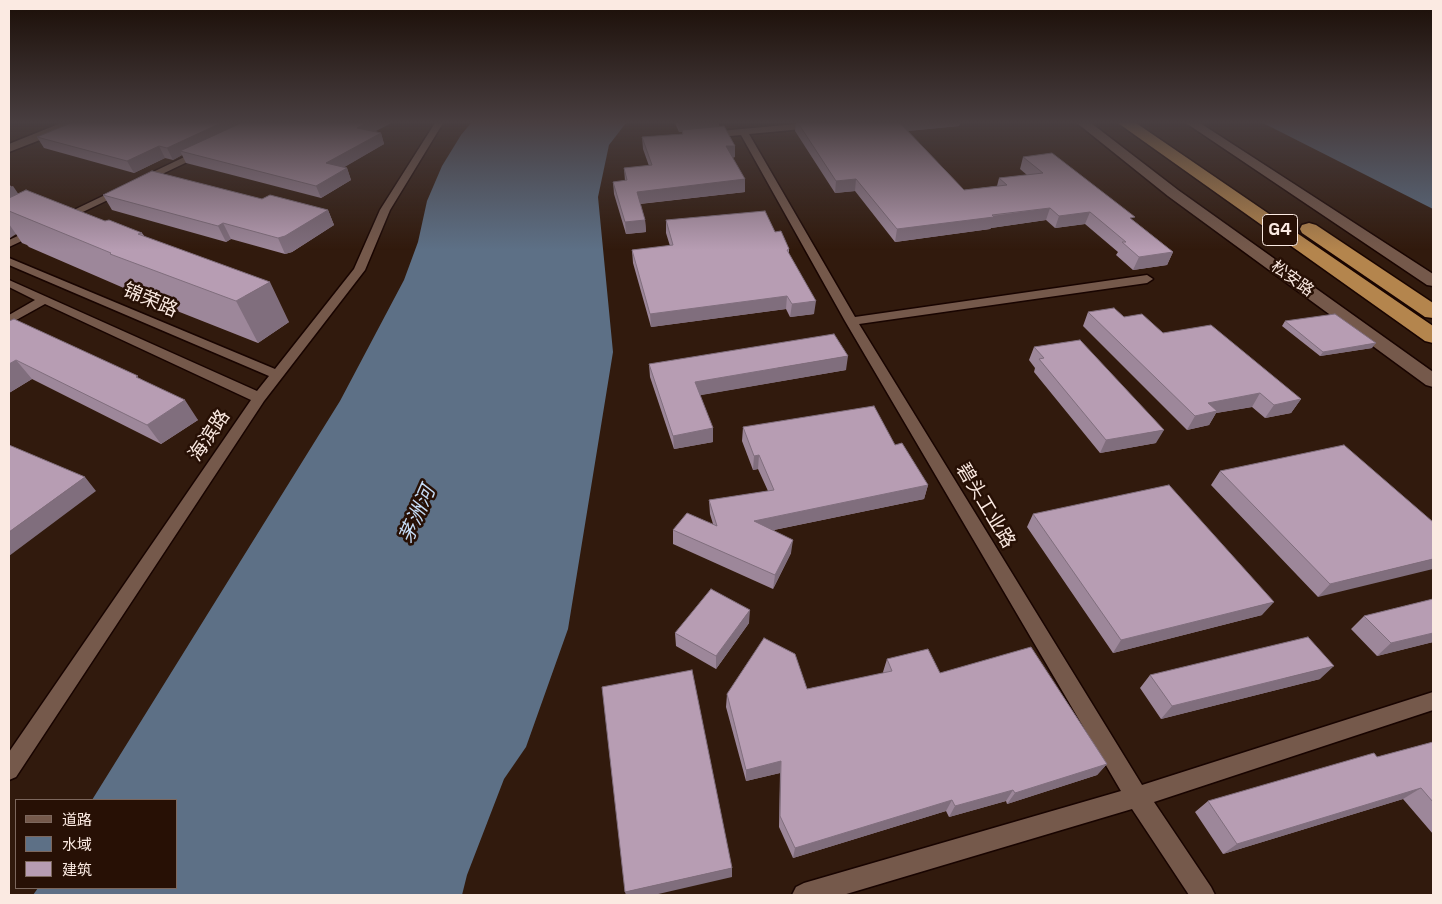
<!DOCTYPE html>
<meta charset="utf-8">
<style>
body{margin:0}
#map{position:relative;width:1442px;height:904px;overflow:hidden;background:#311a0d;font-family:"Space Grotesk","Noto Sans SC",sans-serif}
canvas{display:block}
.frame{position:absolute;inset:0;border:10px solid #fbeae2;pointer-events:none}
.legend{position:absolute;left:15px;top:799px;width:162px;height:90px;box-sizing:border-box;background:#271005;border:1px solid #7c675d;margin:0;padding:6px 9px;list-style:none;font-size:15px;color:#fbeae2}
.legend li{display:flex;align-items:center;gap:10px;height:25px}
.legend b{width:25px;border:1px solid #7c675d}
</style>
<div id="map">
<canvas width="1442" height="904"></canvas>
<div class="frame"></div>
<ul class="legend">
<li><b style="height:6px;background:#75594b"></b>道路</li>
<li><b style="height:14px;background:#5d7086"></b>水域</li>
<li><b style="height:14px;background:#b79db3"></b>建筑</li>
</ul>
</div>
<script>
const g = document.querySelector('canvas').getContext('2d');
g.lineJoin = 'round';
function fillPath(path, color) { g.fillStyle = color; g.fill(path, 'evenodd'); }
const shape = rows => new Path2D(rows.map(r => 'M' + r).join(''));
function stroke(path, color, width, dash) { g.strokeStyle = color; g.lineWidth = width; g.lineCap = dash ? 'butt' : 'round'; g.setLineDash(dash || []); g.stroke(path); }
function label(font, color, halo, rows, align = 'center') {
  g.font = font + ' "Space Grotesk","Noto Sans SC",sans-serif'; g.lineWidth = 5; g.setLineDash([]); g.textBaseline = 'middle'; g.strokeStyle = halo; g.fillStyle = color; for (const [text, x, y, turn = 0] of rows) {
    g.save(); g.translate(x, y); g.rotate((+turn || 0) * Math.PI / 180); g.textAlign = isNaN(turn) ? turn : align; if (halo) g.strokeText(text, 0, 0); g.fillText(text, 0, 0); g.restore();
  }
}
fillPath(shape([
 [471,123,626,123,609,145,598,197,613,352,568,629,526,747,504,779,467,875,462,895,33,895,38,888,176,888,176,800,92,800,340,401,404,280,418,242,427,201,442,166,461,135],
 [1263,123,1433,123,1433,209]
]), '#5d7086');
const street = shape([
 [435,123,443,123,390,210,365,270,264,401,16,777,9,780,9,752,251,400,45,304,9,324,9,315,35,300,9,287,9,280,257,391,269,376,9,265,9,258,275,369,354,269,380,210,435,123],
 [807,123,838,123,834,126,749,134,855,317,1147,275,1153,279,1147,283,859,324,1142,785,1433,692,1433,710,1154,802,1211,887,1215,895,1189,895,1132,809,843,895,792,895,796,887,804,883,1121,791,845,321,741,135,709,138,705,135,709,132,807,123],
 [201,149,204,150,204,154,64,221,60,222,55,219,201,149],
 [37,227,41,228,42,230,41,232,9,247,9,240,37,227]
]);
const secondary = shape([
 [61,123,78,123,76,126,9,152,9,144,61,123],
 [1077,123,1091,123,1178,190,1433,372,1433,387,1426,385,1168,196,1077,123],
 [1186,123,1200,123,1433,274,1433,286,1427,285,1186,123]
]);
const highway = shape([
 [1118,123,1136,123,1433,326,1433,343,1425,341,1118,123],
 [1309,223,1316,225,1433,303,1433,318,1425,317,1302,233,1300,229,1302,225,1309,223]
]);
stroke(street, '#180400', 3);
stroke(secondary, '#180400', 3);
stroke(highway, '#180400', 3);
fillPath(street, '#75594b');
fillPath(secondary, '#75594b');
fillPath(highway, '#b4854d');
fillPath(shape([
 [71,123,391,123,375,131,381,133,384,144,344,167,347,168,351,180,321,198,186,163,182,155,173,160,165,158,134,173,44,148,37,137],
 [675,123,719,123,719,126,735,146,735,157,732,158,745,192,640,204,645,220,646,232,626,234,614,194,613,182,625,181,624,168,649,166,643,149,642,137,682,134,682,132,679,132],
 [796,123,960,123,959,126,908,131,964,190,997,186,999,178,1027,175,1020,169,1023,157,1134,221,1173,252,1167,265,1133,270,1116,255,1118,252,1085,224,1055,228,1046,220,991,228,990,229,895,242,855,191,835,193,795,131],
 [9,184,18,194,142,233,145,237,289,322,258,343,134,294,133,292,29,247,27,245,22,243,16,234,9,237],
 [103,195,262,199,328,210,334,225,292,252,285,254,231,239,226,242,112,210],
 [666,220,775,232,789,249,789,254,814,314,790,317,786,309,651,327,633,263,632,250,670,246,666,233],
 [1088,312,1124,317,1163,333,1301,399,1291,413,1265,418,1252,407,1216,413,1209,425,1187,430,1083,326],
 [9,321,141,379,198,420,161,444,32,379,9,393],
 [1285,321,1372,348,1320,356,1282,326],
 [1034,347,1156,443,1100,453,1034,372,1035,368,1029,360],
 [649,364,846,370,700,395,713,442,674,449,650,377],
 [743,427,895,445,928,485,924,499,774,530,791,553,773,589,673,544,673,530,713,524,710,514,709,500,768,491,758,469,753,470,742,441],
 [1220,471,1433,522,1318,597,1211,485],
 [1033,514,1262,615,1113,653,1027,527],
 [1433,599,1433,642,1377,656,1351,629,1364,616],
 [749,623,716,669,676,646,675,633],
 [887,659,940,673,1107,764,1097,775,1007,804,1006,801,949,817,946,811,793,858,779,827,780,773,746,781,726,707,727,694,807,689,884,673,883,672],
 [1150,675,1320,679,1161,719,1140,688],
 [1433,742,1433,834,1403,799,1223,854,1195,812,1208,801,1377,757]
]), '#9d879a');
fillPath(shape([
 [221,123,250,123,180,151,182,155,173,160,167,148],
 [366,123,391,123,361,139,357,128],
 [678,123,719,123,719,129,682,130,682,132,679,132],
 [897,123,960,123,959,126,896,132],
 [381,133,384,144,331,175,326,163],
 [159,146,165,158,134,173,127,161],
 [726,146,735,146,735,157,726,158],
 [347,168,351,180,321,198,316,186],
 [745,179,745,192,638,204,637,192],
 [856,179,855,191,835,193,836,181],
 [13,186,38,223,9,211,9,187],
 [1050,208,1046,220,991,228,990,229,895,242,897,229],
 [328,210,334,225,292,252,285,254,278,238],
 [1090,212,1085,224,1055,228,1059,216],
 [645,220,646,232,626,234,625,222],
 [223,223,231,239,226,242,218,226],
 [9,224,16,234,10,238,9,237],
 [1173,252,1167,265,1133,270,1139,257],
 [270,282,289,322,258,343,236,301],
 [787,296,786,309,651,327,650,314],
 [816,301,814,314,790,317,792,304],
 [1376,343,1372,348,1320,356,1323,352],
 [848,356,846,370,696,396,695,382],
 [16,360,32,379,9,393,9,364],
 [1260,393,1252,407,1216,413,1209,425,1187,430,1195,416,1208,403],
 [1301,399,1291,413,1265,418,1274,405],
 [185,400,198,420,161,444,147,425],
 [713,428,713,442,674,449,673,436],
 [1164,430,1156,443,1100,453,1106,440],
 [759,455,758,469,753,470,754,456],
 [85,477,96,491,9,556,9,532],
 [928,485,924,499,754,534,754,521],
 [793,540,791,553,773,589,775,575],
 [1433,559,1433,569,1318,597,1330,584],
 [1274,602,1262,615,1113,653,1121,640],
 [750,610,749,623,716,669,716,656],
 [1433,633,1433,642,1377,656,1391,643],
 [1334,666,1320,679,1161,719,1172,706],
 [781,761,780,773,746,781,746,770],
 [1107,764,1097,775,1007,804,1015,793],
 [1421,788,1403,799,1223,854,1237,844],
 [1013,790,1006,801,949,817,955,806],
 [952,800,946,811,793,858,795,848],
 [732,868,732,877,654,895,626,895,625,892]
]), '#806e7d');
const building = shape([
 [71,123,221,123,167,148,159,146,127,161,37,137,71,123],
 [241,123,366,123,357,128,381,133,326,163,347,168,316,186,180,151,241,123],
 [798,123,900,123,964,190,1007,185,999,178,1043,173,1023,157,1052,153,1135,217,1130,218,1173,252,1139,257,1122,242,1126,242,1090,212,1059,216,1050,208,992,215,994,217,897,229,856,179,836,181,798,123],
 [724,126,735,146,726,146,745,179,637,192,645,220,625,222,613,182,627,180,624,168,652,165,642,137,683,134,682,130,724,126],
 [152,171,262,199,270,195,328,210,285,236,278,238,223,223,218,226,103,195,152,171],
 [26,190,105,221,109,220,142,233,138,234,270,282,236,301,110,254,111,253,9,211,9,198,26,190],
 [765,211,775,232,781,231,789,249,787,250,816,301,792,304,787,296,650,314,632,250,673,245,666,220,765,211],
 [1114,308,1124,317,1142,314,1163,333,1211,325,1301,399,1274,405,1260,393,1208,403,1217,411,1195,416,1088,312,1114,308],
 [1335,314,1376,343,1323,352,1285,321,1335,314],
 [14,319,138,376,136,377,185,400,147,425,16,360,9,364,9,321,14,319],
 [834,334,848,356,695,382,713,428,673,436,649,364,834,334],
 [1080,340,1164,430,1106,440,1039,359,1044,358,1034,347,1080,340],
 [874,406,895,445,902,443,928,485,754,521,793,540,775,575,673,530,687,513,717,526,709,500,774,490,759,455,754,456,743,427,874,406],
 [9,445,85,477,9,532,9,445],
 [1344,445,1433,522,1433,559,1330,584,1220,471,1344,445],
 [1169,485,1274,602,1121,640,1033,514,1169,485],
 [711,589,750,610,716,656,675,633,711,589],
 [1433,599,1433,633,1391,643,1364,616,1433,599],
 [1308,637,1334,666,1172,706,1150,675,1308,637],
 [764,638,795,654,807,689,892,671,887,659,928,649,940,673,1031,647,1107,764,1015,793,1013,790,955,806,952,800,795,848,780,816,781,761,746,770,727,694,764,638],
 [692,670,732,868,625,892,602,687,692,670],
 [1433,742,1433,802,1421,788,1237,844,1208,801,1374,753,1377,757,1433,742]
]);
fillPath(building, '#b79db3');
stroke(building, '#806e7d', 1);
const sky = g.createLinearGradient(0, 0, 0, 250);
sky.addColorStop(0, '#1b0e07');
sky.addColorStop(0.49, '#483e40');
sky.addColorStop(1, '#483e4000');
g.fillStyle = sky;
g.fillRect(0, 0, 1442, 250);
label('16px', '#fbeae2', '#271005', [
 ["松安路",1292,279,36]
]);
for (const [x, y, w] of [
 [1280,230,35]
]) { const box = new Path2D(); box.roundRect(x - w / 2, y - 15.5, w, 31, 4); g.fillStyle = '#271005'; g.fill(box); stroke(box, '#fbeae2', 1); }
label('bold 18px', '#fbeae2', null, [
 ["G4",1280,230]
]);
label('19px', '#fbeae2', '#271005', [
 ["锦荣路",150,301,23],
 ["海滨路",210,436,-56],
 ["碧头工业路",985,506,59]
]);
label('italic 20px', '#c6dcf6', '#271005', [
 ["茅洲河",418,515,-66]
]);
</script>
